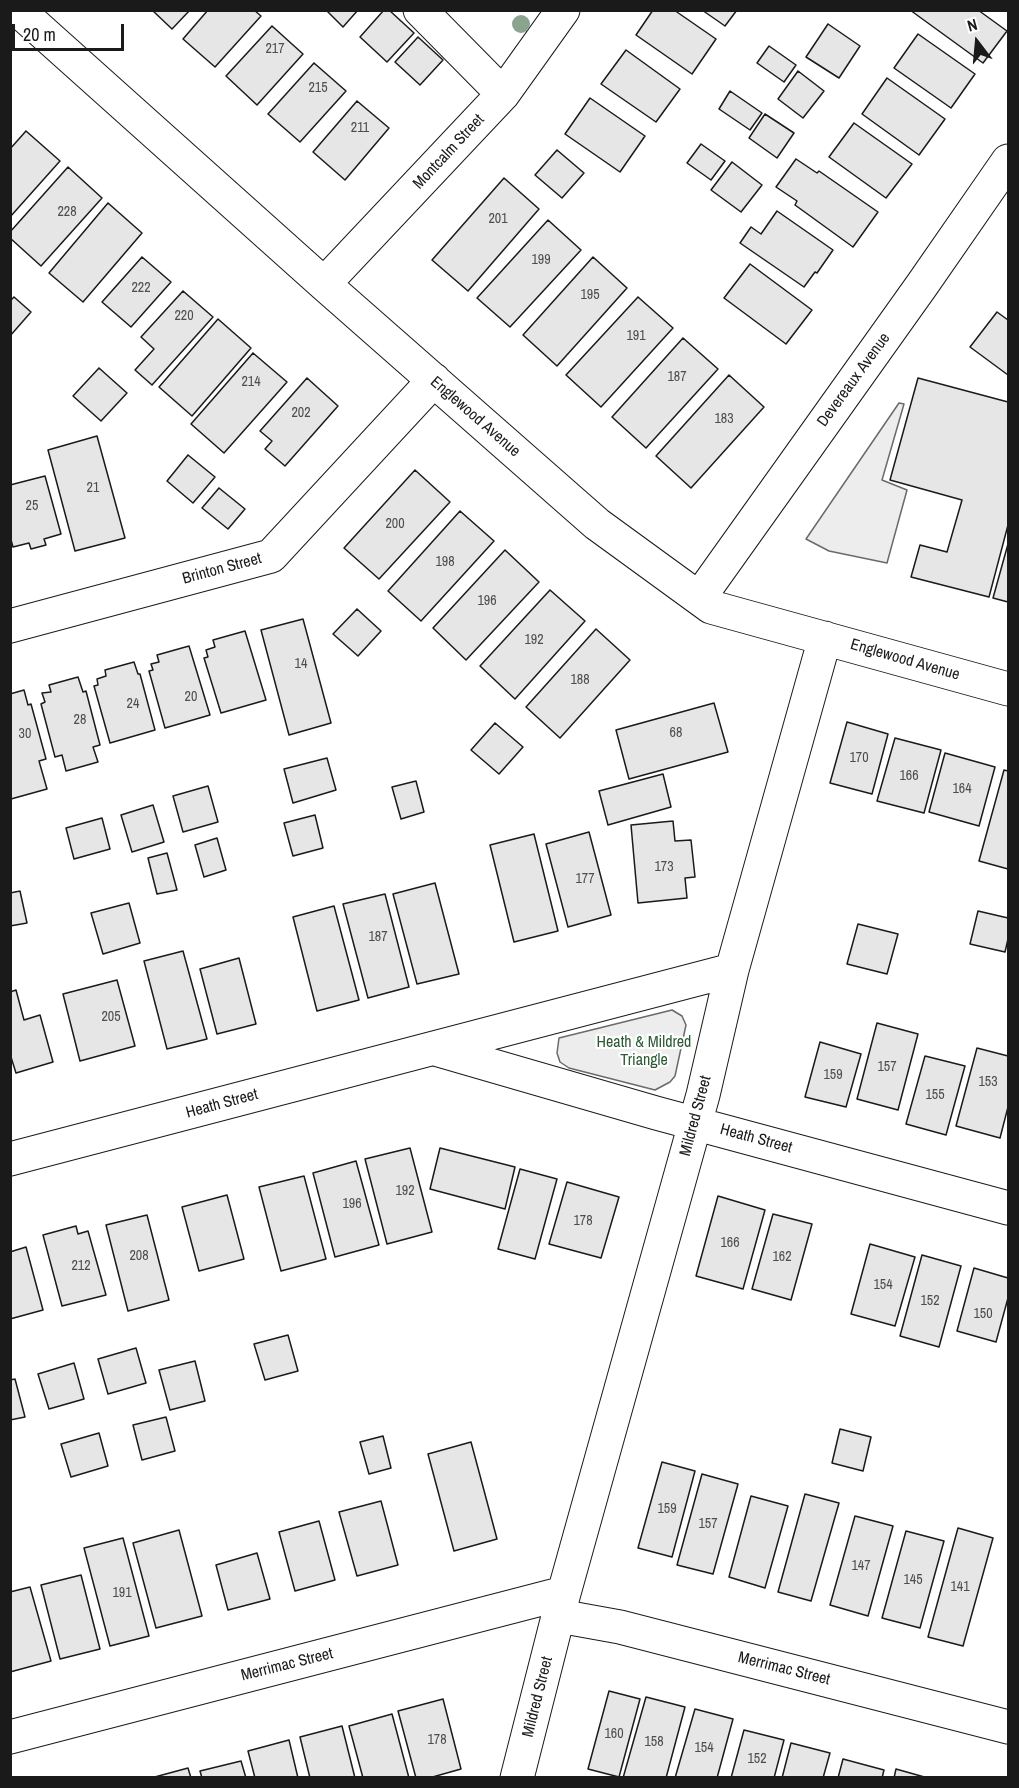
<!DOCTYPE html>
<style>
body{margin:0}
#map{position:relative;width:1019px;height:1788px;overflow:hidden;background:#fff;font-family:"Archivo Narrow",sans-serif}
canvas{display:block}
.frame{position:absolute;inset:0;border:12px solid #1a1a1a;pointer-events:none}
.north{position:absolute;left:947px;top:12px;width:60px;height:60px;-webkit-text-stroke:4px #fff;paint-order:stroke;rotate:344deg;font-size:16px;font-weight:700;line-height:24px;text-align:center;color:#1a1a1a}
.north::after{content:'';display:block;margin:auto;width:21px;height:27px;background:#1a1a1a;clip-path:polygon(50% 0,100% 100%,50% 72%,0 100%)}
.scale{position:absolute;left:12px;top:24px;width:112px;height:27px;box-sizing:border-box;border:3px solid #1a1a1a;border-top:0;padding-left:8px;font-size:18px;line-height:21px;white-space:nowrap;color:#1a1a1a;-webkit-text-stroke:4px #fff;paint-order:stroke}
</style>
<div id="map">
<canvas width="1019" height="1788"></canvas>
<div class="frame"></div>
<div class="north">N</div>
<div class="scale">20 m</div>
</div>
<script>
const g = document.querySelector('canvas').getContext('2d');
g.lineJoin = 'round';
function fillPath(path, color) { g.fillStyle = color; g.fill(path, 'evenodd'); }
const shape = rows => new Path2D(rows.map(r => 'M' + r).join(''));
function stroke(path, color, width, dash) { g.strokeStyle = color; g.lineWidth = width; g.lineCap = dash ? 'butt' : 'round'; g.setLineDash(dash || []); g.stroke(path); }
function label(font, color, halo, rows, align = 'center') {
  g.font = font + ' "Archivo Narrow",sans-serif'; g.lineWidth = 4.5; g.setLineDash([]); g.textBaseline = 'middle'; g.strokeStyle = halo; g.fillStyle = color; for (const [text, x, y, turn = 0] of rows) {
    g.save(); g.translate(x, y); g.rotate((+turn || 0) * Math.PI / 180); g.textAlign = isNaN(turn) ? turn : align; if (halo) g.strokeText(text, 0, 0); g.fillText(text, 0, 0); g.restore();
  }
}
const built = shape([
 [899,403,904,404,882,480,907,490,887,563,829,551,806,539,899,403],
 [672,1010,682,1016,686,1025,675,1076,670,1082,655,1090,569,1068,560,1062,557,1053,559,1038,672,1010]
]);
fillPath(built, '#ededed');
stroke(built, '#6a6a6a', 1.5);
const building = shape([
 [152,10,190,10,172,29,152,10],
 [208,10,254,10,261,16,215,67,183,39,208,10],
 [326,10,358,10,343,27,326,10],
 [384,10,389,10,414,33,387,62,360,37,384,10],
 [653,10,674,10,716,39,692,74,636,35,653,10],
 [702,10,737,10,725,26,702,10],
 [910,10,978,10,1007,31,983,63,910,10],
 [828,24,860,46,839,78,806,57,828,24],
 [272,26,303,54,257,105,226,76,272,26],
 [918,34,975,74,951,108,894,68,918,34],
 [418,37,443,60,420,85,395,62,418,37],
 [769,46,796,65,784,82,757,63,769,46],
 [626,50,680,89,656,122,601,84,626,50],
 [314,63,346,91,300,142,268,114,314,63],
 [798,71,824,91,803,118,778,99,798,71],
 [887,78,945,119,919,155,862,114,887,78],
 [730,91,762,113,750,130,719,109,730,91],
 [590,98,645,136,620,172,565,134,590,98],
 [357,101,389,128,345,180,313,152,357,101],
 [765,114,794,133,777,158,749,138,765,114],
 [854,123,912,164,886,198,829,157,854,123],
 [26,131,60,161,10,217,10,149,26,131],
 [701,144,725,161,711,180,687,163,701,144],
 [557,150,584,173,562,198,535,175,557,150],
 [796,159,817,173,819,171,878,212,853,247,795,205,797,201,776,187,796,159],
 [732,162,762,185,741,212,711,190,732,162],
 [68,167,102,198,41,266,10,238,10,232,68,167],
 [504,178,539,209,468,291,432,260,504,178],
 [108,203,142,233,83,302,49,273,108,203],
 [777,211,833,250,817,273,815,272,804,287,740,243,751,227,761,234,777,211],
 [548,220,581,250,510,327,477,298,548,220],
 [142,257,171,282,131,327,102,302,142,257],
 [593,257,627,288,557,366,523,335,593,257],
 [750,264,812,310,786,344,724,298,750,264],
 [183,291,213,317,152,385,135,370,154,349,141,337,183,291],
 [14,297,31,312,10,336,10,301,14,297],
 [638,297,673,328,601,407,566,375,638,297],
 [997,312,1008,320,1008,375,970,347,997,312],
 [218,319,251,348,192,416,159,387,218,319],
 [683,338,718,369,646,448,612,417,683,338],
 [253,353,287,382,224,453,191,424,253,353],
 [99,368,127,393,101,421,73,396,99,368],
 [729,375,764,407,691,488,656,456,729,375],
 [307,378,338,406,285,466,265,449,272,441,260,431,307,378],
 [918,378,1008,402,1008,525,989,597,911,577,920,545,947,552,962,500,890,480,918,378],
 [97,436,125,538,75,551,48,450,97,436],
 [188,455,215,477,193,503,167,481,188,455],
 [415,470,450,502,379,579,344,548,415,470],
 [45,476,61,534,44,539,46,545,31,549,29,543,13,547,10,536,10,485,45,476],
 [219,488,245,509,228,529,202,508,219,488],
 [460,511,494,541,421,621,388,591,460,511],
 [1008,544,1008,602,993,598,1008,544],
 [505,550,539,582,466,660,433,628,505,550],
 [550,590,585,621,515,699,480,666,550,590],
 [357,609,381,631,358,656,333,634,357,609],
 [303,619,331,723,289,735,261,630,303,619],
 [596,629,630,660,560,738,526,707,596,629],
 [245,631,266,700,221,713,204,658,208,657,206,650,215,647,213,640,245,631],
 [189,646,210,715,165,728,149,671,153,670,151,664,159,662,157,655,189,646],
 [134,662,138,674,140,674,155,730,110,743,94,686,98,685,97,679,106,676,105,670,134,662],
 [78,677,83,692,86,691,100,745,93,747,98,762,66,771,62,755,55,757,41,704,45,702,42,693,51,692,49,685,78,677],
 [24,690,28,705,31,704,46,759,39,761,47,789,11,799,10,694,24,690],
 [714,703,728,752,629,779,616,730,714,703],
 [847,722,888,734,872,794,830,783,847,722],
 [495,723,523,747,499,774,471,750,495,723],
 [895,738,941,750,924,813,877,801,895,738],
 [945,753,995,767,979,826,929,812,945,753],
 [327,758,336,790,293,803,284,769,327,758],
 [1004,770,1008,771,1008,869,979,861,1004,770],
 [663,774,671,807,608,825,599,791,663,774],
 [416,781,424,812,401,819,392,787,416,781],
 [208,786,218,822,183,832,173,796,208,786],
 [153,805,164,842,132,852,121,815,153,805],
 [315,815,323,848,293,856,284,823,315,815],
 [102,818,110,849,74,859,66,828,102,818],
 [673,821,675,841,691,840,695,877,685,878,687,898,638,903,631,825,673,821],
 [589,832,611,915,568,927,546,844,589,832],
 [534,834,558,931,514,942,490,845,534,834],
 [217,838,226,870,204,877,195,845,217,838],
 [167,853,177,890,157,894,148,858,167,853],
 [435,883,459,974,417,984,393,894,435,883],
 [20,891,27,923,10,926,10,893,20,891],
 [385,894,409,987,368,998,343,904,385,894],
 [129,903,140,943,103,954,91,913,129,903],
 [334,906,359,1000,317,1011,293,917,334,906],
 [978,911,1008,918,1008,939,1005,952,970,944,978,911],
 [858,924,898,934,887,974,847,964,858,924],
 [183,951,207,1039,167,1049,144,961,183,951],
 [239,958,256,1024,217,1034,200,969,239,958],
 [117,980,135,1046,80,1061,63,994,117,980],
 [16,990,24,1020,40,1015,53,1062,16,1073,10,1054,10,992,16,990],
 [877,1023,918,1034,898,1110,857,1099,877,1023],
 [820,1042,861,1054,846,1107,805,1097,820,1042],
 [977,1048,1008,1056,1008,1107,1000,1138,956,1126,977,1048],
 [925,1056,965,1066,946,1135,906,1124,925,1056],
 [410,1148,432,1232,387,1244,365,1159,410,1148],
 [440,1148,515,1167,505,1209,430,1189,440,1148],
 [356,1161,379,1245,335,1257,313,1173,356,1161],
 [520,1169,557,1179,535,1259,498,1249,520,1169],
 [304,1176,326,1259,281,1271,259,1187,304,1176],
 [567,1182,619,1197,601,1258,549,1244,567,1182],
 [227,1195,244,1259,199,1271,182,1207,227,1195],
 [718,1196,765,1210,743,1289,696,1276,718,1196],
 [773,1214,812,1224,791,1300,752,1289,773,1214],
 [147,1215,169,1300,128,1311,106,1225,147,1215],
 [76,1226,78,1234,88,1231,106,1295,62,1306,43,1235,76,1226],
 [870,1244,915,1257,895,1326,851,1314,870,1244],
 [26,1247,43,1310,10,1319,10,1252,26,1247],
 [922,1255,961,1266,939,1347,900,1336,922,1255],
 [974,1268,1008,1278,1008,1298,996,1342,957,1331,974,1268],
 [288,1335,298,1371,265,1380,254,1344,288,1335],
 [136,1348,146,1383,108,1394,98,1359,136,1348],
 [195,1361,205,1401,170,1410,159,1370,195,1361],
 [74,1363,84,1399,49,1409,38,1374,74,1363],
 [15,1379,25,1417,10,1420,10,1380,15,1379],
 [166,1417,175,1451,142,1460,133,1425,166,1417],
 [840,1429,871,1437,863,1471,832,1463,840,1429],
 [99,1433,108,1466,71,1477,61,1444,99,1433],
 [383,1436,391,1468,369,1474,360,1442,383,1436],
 [471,1442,497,1539,454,1551,428,1454,471,1442],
 [662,1462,695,1471,672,1557,638,1548,662,1462],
 [702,1474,738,1484,713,1574,677,1565,702,1474],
 [805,1494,839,1503,811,1601,778,1592,805,1494],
 [751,1496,788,1506,765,1588,729,1577,751,1496],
 [381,1501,398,1565,357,1576,339,1512,381,1501],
 [855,1516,893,1526,868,1616,830,1605,855,1516],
 [319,1521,335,1580,295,1591,279,1532,319,1521],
 [958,1528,993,1538,963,1646,928,1637,958,1528],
 [179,1530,202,1616,156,1628,133,1543,179,1530],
 [906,1531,944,1541,920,1628,882,1618,906,1531],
 [123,1538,149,1636,110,1646,84,1548,123,1538],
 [257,1553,270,1599,228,1610,216,1565,257,1553],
 [81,1575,100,1649,60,1659,41,1585,81,1575],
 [30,1587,51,1661,10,1672,10,1592,30,1587],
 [609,1691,640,1699,619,1777,588,1769,609,1691],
 [646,1697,685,1707,666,1778,623,1778,646,1697],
 [443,1699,461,1769,429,1778,416,1778,398,1711,443,1699],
 [695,1709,733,1719,717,1778,675,1778,695,1709],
 [392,1714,409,1778,363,1778,349,1726,392,1714],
 [342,1726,355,1778,310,1778,300,1737,342,1726],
 [744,1730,784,1740,774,1778,731,1778,744,1730],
 [289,1740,298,1778,255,1778,248,1751,289,1740],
 [791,1743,830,1753,823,1778,782,1778,791,1743],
 [843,1759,884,1770,882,1778,838,1778,843,1759],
 [241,1761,246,1778,202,1778,200,1771,241,1761],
 [188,1768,191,1778,151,1778,188,1768],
 [896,1769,928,1778,894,1778,896,1769]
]);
fillPath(building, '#e6e6e6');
stroke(building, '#1a1a1a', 1.5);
const minor = shape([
 [18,10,324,284,597,524,711,607,1008,689],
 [420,10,503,94],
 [324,284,503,94,563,10],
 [699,598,922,285,1008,161],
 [10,626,271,556,434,380],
 [435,1049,656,1113,1008,1208],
 [10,1159,732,970],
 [559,1616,620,1627,1008,1727],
 [10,1737,564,1593],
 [517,1778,564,1593,703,1095,732,970,825,638]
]);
stroke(minor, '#1a1a1a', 35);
stroke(minor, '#fff', 33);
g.fillStyle = '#8aa48f';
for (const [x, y] of [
 [521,24]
]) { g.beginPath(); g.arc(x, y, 9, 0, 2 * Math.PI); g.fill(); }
label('14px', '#4d4d4d', null, [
 ["217",275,49],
 ["215",318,88],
 ["211",360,128],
 ["228",67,212],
 ["201",498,219],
 ["199",541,260],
 ["222",141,288],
 ["195",590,295],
 ["220",184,316],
 ["191",636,336],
 ["187",677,377],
 ["214",251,382],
 ["202",301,413],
 ["183",724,419],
 ["21",93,488],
 ["25",32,506],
 ["200",395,524],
 ["198",445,562],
 ["196",487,601],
 ["192",534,640],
 ["14",301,664],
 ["188",580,680],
 ["20",191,697],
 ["24",133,704],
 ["28",80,720],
 ["68",676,733],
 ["30",25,734],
 ["170",859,758],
 ["166",909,776],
 ["164",962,789],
 ["173",664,867],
 ["177",585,879],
 ["187",378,937],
 ["205",111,1017],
 ["157",887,1067],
 ["159",833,1075],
 ["153",988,1082],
 ["155",935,1095],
 ["192",405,1191],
 ["196",352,1204],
 ["178",583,1221],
 ["166",730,1243],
 ["208",139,1256],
 ["162",782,1257],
 ["212",81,1266],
 ["154",883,1285],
 ["152",930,1301],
 ["150",983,1314],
 ["159",667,1509],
 ["157",708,1524],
 ["147",861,1566],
 ["145",913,1580],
 ["141",960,1587],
 ["191",122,1593],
 ["160",614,1734],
 ["178",437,1740],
 ["158",654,1742],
 ["154",704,1748],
 ["152",757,1759]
]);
label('16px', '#1a1a1a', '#fff', [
 ["Montcalm Street",449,152,-47],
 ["Devereaux Avenue",854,380,-54],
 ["Englewood Avenue",475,417,41],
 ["Brinton Street",222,569,-15],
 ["Englewood Avenue",905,660,16],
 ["Heath Street",222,1104,-15],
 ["Mildred Street",696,1116,-75],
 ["Heath Street",756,1139,15],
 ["Merrimac Street",287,1665,-14],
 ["Merrimac Street",784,1669,14],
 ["Mildred Street",538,1697,-76]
]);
label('16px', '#2b5a34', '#fff', [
 ["Heath & Mildred",644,1043],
 ["Triangle",644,1061]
]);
</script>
